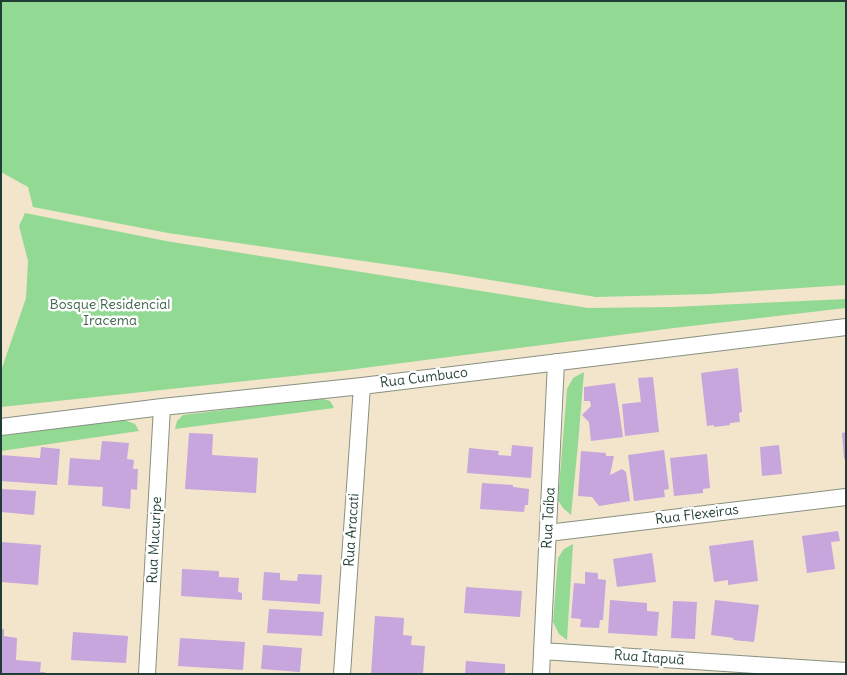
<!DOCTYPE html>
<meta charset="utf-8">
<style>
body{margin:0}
#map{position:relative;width:847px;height:675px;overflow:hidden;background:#f2e5cb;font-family:Delius,sans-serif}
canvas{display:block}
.frame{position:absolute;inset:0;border:2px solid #1f3d34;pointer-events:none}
</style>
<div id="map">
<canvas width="847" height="675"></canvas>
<div class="frame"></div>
</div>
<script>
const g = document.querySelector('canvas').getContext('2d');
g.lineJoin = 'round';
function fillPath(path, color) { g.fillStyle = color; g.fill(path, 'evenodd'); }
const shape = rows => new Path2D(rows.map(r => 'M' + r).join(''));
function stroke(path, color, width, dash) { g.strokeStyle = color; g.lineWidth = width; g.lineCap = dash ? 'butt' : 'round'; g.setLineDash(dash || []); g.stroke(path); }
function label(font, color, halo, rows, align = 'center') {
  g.font = font + ' Delius,sans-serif'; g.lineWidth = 5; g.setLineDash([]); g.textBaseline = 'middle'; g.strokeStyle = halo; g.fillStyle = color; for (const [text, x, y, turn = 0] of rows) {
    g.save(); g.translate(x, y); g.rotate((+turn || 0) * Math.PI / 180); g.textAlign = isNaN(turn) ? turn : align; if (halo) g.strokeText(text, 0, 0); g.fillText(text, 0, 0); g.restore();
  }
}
fillPath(shape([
 [1,1,846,1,846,285,709,294,596,297,447,273,168,233,33,207,28,187,1,172],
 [25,213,166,241,588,308,672,307,846,299,846,308,674,328,340,371,1,407,1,371,26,298,28,261,19,226],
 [584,372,578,444,571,515,563,508,558,500,567,389,573,378],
 [320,398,330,401,334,408,175,429,177,421,183,415],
 [124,420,135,424,139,431,1,451,1,436],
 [573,544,567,640,559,634,553,622,558,558,564,549]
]), '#92d993');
fillPath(shape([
 [738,368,742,412,739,413,740,422,730,423,730,425,714,427,714,425,707,426,701,373],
 [653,377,659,432,625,436,622,404,641,402,638,378],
 [615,383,623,437,591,441,589,422,582,415,591,406,590,401,584,401,584,387],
 [846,432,846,459,844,459,842,433],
 [189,433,213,434,212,455,258,458,256,493,185,489],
 [102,441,129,443,127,459,134,460,133,469,138,469,137,490,131,489,130,509,102,506,103,487,68,485,70,458,100,460],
 [512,445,533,447,531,478,467,473,469,448,499,451,498,455,511,456],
 [779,445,782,474,762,476,760,447],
 [41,447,60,449,57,485,1,481,1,455,40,458],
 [664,450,669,489,664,490,665,497,634,501,628,455],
 [581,451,606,453,606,456,614,456,610,475,622,469,626,472,630,501,599,506,592,497,578,496],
 [707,454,710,488,703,489,703,493,674,496,670,458],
 [482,483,513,485,513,487,529,489,528,505,525,505,524,512,480,509],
 [1,489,36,491,34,515,1,512],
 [838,531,840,541,831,542,835,569,807,573,802,536],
 [753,540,758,581,728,585,728,580,714,582,709,546],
 [1,542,41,545,38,585,1,582],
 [652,553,656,582,617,587,613,559],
 [182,569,219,571,219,577,239,578,238,592,242,593,242,600,181,596],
 [264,572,280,573,280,580,297,581,298,574,322,575,320,604,262,600],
 [585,572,598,573,598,579,606,580,603,620,600,620,599,628,580,627,581,619,571,618,574,583,585,584],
 [466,587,522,591,520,617,464,613],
 [610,600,647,603,647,611,659,612,657,636,608,633],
 [715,600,759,605,754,642,733,640,734,638,711,635],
 [673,601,697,602,695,639,671,638],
 [269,609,324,612,322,636,267,633],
 [375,616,404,618,403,635,412,636,411,645,425,646,423,674,371,674],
 [1,629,4,629,4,636,17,638,16,660,41,662,40,672,45,672,45,674,1,674],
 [73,632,128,636,126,663,71,660],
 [180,638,245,642,243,670,178,666],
 [263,645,302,648,300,672,261,669],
 [466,661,505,664,505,674,465,674]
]), '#c7a5dd');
const minor = shape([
 [1,427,162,407,362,386,846,327],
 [548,533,846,497],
 [542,651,846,671],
 [147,674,162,407],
 [342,674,362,386],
 [541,674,556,362]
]);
stroke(minor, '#889180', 18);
stroke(minor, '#fff', 16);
label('14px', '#3c644c', '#fff', [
 ["Bosque Residencial",110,305],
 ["Iracema",110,321]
]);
label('14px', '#1f3d34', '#fff', [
 ["Rua Cumbuco",424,378,-7],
 ["Rua Flexeiras",697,515,-7],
 ["Rua Taíba",549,518,-87],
 ["Rua Aracati",352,530,-86],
 ["Rua Mucuripe",155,540,-87],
 ["Rua Itapuã",649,658,4]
]);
</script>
